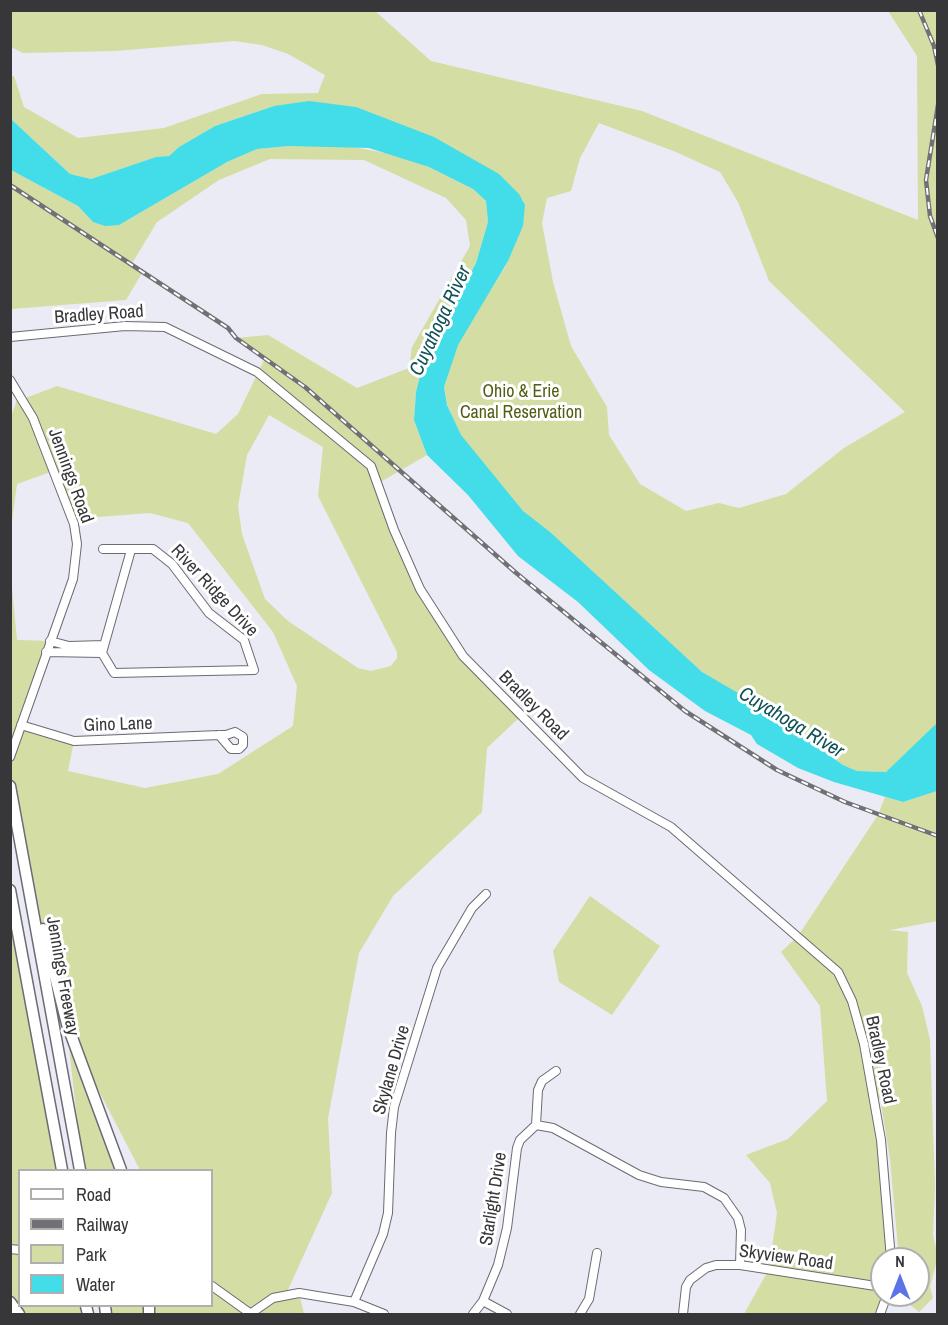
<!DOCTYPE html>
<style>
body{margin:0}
#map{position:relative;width:948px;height:1325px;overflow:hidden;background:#eaebf4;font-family:"Archivo Narrow",sans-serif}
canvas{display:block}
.frame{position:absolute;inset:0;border:12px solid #37373a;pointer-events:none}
.legend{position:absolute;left:18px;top:1169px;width:195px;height:138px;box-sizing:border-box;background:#fff;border:2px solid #afafb0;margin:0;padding:8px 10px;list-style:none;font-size:18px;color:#37373a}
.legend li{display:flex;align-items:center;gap:12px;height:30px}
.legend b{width:30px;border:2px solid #afafb0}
.north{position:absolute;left:870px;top:1247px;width:60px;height:60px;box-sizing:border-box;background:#fff;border:2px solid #afafb0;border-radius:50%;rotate:0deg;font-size:16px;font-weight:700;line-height:24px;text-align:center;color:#37373a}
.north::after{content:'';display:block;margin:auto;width:21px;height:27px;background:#5d72e9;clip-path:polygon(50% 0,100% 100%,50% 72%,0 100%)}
</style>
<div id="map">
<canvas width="948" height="1325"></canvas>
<div class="frame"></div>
<ul class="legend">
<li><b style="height:8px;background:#fff"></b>Road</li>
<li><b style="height:8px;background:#707075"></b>Railway</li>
<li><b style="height:16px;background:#d4dda3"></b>Park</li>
<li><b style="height:16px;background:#42dde8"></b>Water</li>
</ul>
<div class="north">N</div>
</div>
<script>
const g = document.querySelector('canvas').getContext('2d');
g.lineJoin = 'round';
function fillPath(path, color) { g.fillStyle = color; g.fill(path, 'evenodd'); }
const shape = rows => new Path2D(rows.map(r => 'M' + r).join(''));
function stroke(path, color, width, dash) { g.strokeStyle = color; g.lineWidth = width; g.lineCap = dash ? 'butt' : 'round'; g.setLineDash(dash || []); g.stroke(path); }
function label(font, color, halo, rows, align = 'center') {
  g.font = font + ' "Archivo Narrow",sans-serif'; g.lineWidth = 6; g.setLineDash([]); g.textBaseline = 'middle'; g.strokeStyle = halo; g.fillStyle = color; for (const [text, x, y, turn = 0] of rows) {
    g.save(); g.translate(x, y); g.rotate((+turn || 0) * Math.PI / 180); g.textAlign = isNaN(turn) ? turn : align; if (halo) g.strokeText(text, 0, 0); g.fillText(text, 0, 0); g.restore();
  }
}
fillPath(shape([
 [11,11,375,11,431,61,642,111,918,220,917,56,888,11,937,11,937,724,910,754,886,772,857,771,843,765,781,721,702,672,521,517,468,453,447,404,444,387,457,341,505,267,523,226,523,200,274,106,215,126,179,147,169,156,156,157,91,179,70,174,11,119,10,76,14,76,24,107,78,138,164,128,262,94,318,93,325,75,288,54,262,45,234,41,116,51,23,53,11,47],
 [599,123,676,152,720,172,738,202,769,281,905,412,844,448,786,494,739,508,719,503,686,511,640,484,609,435,607,407,571,346,553,282,542,223,547,198,571,191,580,158],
 [289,146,347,146,391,154,429,167,473,189,486,201,488,222,476,263,424,360,416,392,414,420,427,455,377,484,405,556,463,656,522,715,487,748,482,812,393,896,359,953,328,1118,332,1193,286,1294,299,1293,304,1314,106,1314,105,1306,212,1306,212,1170,140,1170,73,1041,30,889,11,786,10,567,17,640,50,641,21,725,74,741,68,771,145,788,218,774,293,726,297,686,273,632,188,523,150,513,72,519,53,471,17,484,11,528,11,417,19,394,23,399,57,386,216,434,238,414,265,358,236,338,268,335,357,388,409,368,412,347,470,246,466,220,446,198,364,160,270,159,219,180,157,222,131,265,142,273,126,300,11,309,11,170,78,206,93,222,119,225,227,162,257,149],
 [269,415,323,447,318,496,397,652,397,658,391,666,371,671,358,668,288,621,265,599,242,534,238,506,247,455],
 [937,791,937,921,890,930,908,932,907,973,922,1006,930,1040,935,1186,933,1235,938,1256,930,1287,933,1298,919,1312,898,1295,918,1295,918,1259,899,1259,890,1159,880,1098,874,1104,891,1259,882,1259,882,1295,887,1295,880,1314,744,1314,769,1269,777,1213,770,1183,746,1155,788,1139,827,1101,820,1006,781,952,798,936,878,815,885,797,903,802],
 [590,896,660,946,612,1015,559,982,553,951],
 [10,921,62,1170,20,1170,20,1306,86,1306,88,1314,11,1314],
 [68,1039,117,1170,83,1170]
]), '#d4dda3');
fillPath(shape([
 [309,101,356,107,434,137,499,174,519,194,525,205,523,226,508,261,458,345,444,387,447,405,461,435,523,511,550,532,702,672,755,703,843,765,857,771,886,772,937,723,937,791,903,802,834,782,798,768,757,744,751,735,705,711,649,670,578,602,518,556,468,495,427,455,414,420,416,392,424,360,476,263,488,222,486,201,473,189,429,167,369,148,289,146,257,149,227,162,119,225,105,226,93,222,78,206,11,170,11,119,70,174,91,179,156,157,169,156,179,147,215,126,274,106]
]), '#42dde8');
const minor = shape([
 [10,337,125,326,165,327,257,372,371,466,394,530,420,589,463,656,583,778,671,827,838,972,852,1001,864,1044,881,1140,891,1259],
 [10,380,33,418,74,524,77,544,73,579,10,757],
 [50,641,69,646,104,645],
 [46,652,102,653],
 [102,653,114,673,254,670,244,640,209,613,172,564,153,549,103,549],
 [102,653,131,550],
 [21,725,74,741,219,735,226,735,235,732,243,737,243,745,239,749,231,749,219,735],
 [536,1125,553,1128,639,1175,661,1182,704,1187,724,1198,738,1218,741,1230,740,1265],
 [536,1125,538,1090,542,1081,556,1071],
 [10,1249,20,1250],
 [212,1286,251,1314],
 [483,1301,507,1314],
 [354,1302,383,1234,388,1213,391,1133,394,1107,437,968,472,908,486,894],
 [250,1314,273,1298,299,1293,354,1302,384,1314],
 [473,1314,483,1301,498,1265,507,1228,517,1148,520,1140,536,1125],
 [580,1314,589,1299,597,1253],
 [683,1314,686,1287,690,1280,706,1268,716,1265,740,1265,882,1287],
 [880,1314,887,1295]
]);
const highway = shape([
 [10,786,80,1170],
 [10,890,62,1170],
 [43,929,67,1024,121,1170],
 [10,1302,19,1314],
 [86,1306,88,1314],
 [105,1306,106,1314],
 [149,1306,149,1314]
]);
stroke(minor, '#6a6b73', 10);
stroke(highway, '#6a6b73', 13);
stroke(minor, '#fff', 8);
stroke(highway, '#fff', 10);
const rail = shape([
 [919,10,934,46,938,65],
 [938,105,926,180,930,216,938,238],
 [10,185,228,328,236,338,305,387,515,572,685,711,777,770,845,802,938,836]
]);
stroke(rail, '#707075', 4.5);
stroke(rail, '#fff', 2, [7]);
label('18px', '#37373a', '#fff', [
 ["Bradley Road",99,315,-4],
 ["Jennings Road",70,476,70],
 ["River Ridge Drive",214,591,47],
 ["Bradley Road",533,706,45],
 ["Gino Lane",118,725,-2],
 ["Jennings Freeway",62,976,80],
 ["Bradley Road",880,1060,78],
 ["Skylane Drive",392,1070,-74],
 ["Starlight Drive",494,1199,-81],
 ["Skyview Road",786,1258,8]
]);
label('18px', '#555d14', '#fff', [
 ["Ohio & Erie",521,392],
 ["Canal Reservation",521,413]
]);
label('italic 20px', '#115257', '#fff', [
 ["Cuyahoga River",441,321,-65],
 ["Cuyahoga River",791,723,31]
]);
</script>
